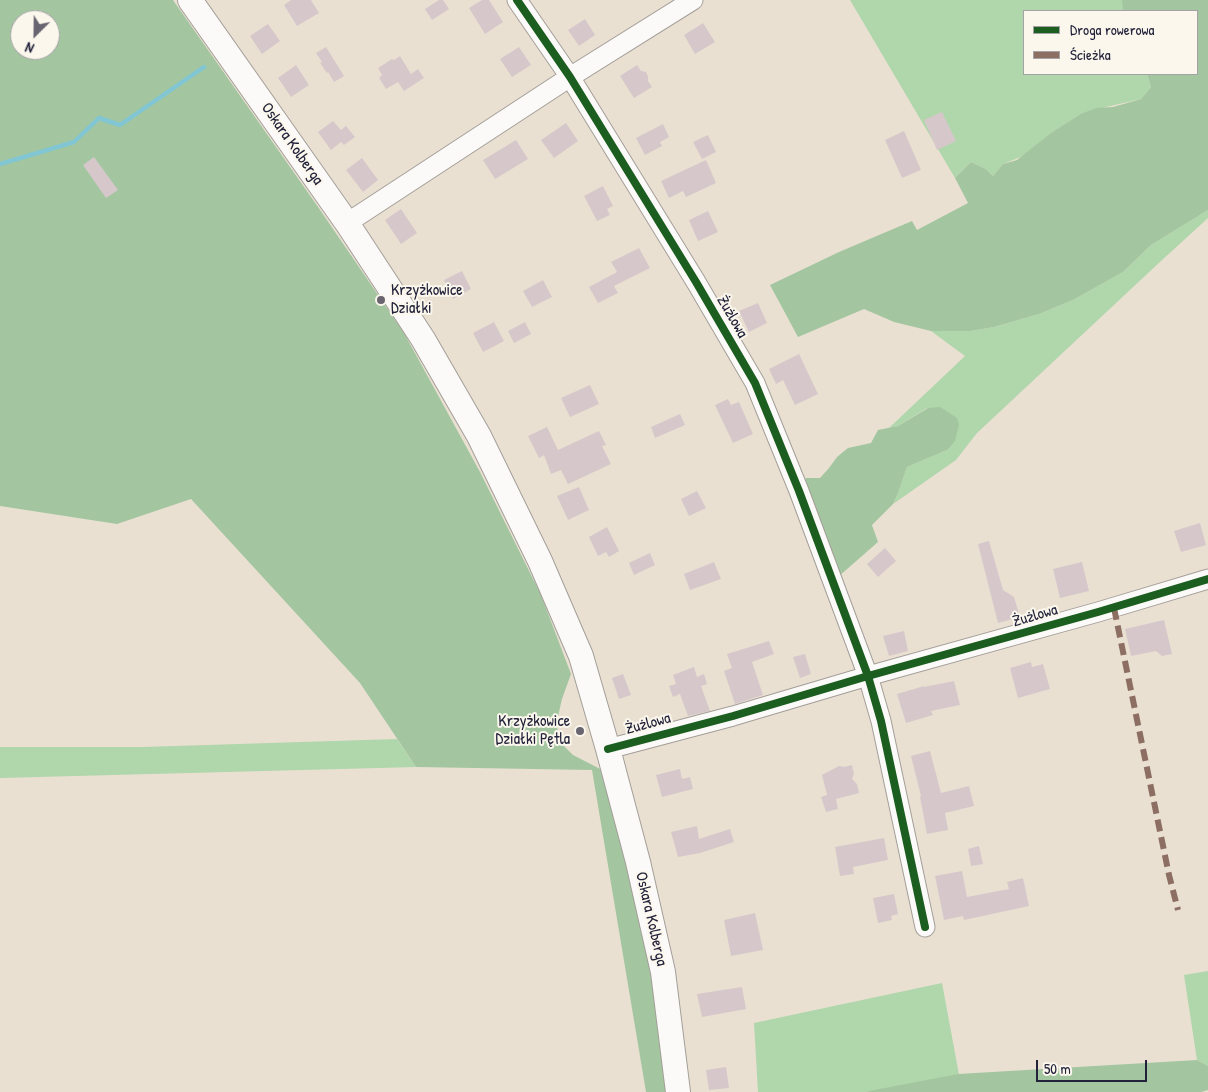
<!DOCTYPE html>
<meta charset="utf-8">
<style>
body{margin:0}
#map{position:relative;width:1208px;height:1092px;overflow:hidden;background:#e9e0d2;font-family:"Patrick Hand",sans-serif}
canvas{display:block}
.legend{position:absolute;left:1023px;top:10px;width:175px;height:65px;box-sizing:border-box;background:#fbf7ec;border:1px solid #a4a2a5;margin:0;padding:6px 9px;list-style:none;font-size:15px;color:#22223b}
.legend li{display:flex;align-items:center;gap:10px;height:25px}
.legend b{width:25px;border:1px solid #a4a2a5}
.north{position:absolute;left:10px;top:10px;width:50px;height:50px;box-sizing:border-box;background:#fbf7ec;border:1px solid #a4a2a5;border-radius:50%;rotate:203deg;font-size:14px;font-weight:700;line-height:20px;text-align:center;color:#22223b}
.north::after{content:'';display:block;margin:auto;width:18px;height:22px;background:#686470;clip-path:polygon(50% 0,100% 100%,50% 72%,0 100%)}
.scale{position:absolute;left:1036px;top:1060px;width:111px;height:22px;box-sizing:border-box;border:2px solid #22223b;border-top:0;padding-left:6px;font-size:15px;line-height:18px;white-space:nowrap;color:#22223b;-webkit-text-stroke:4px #fbf7ec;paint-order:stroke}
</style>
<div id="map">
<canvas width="1208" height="1092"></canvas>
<ul class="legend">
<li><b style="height:6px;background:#1b5e20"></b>Droga rowerowa</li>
<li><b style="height:6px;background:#8d6e63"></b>Ścieżka</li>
</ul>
<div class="north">N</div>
<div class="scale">50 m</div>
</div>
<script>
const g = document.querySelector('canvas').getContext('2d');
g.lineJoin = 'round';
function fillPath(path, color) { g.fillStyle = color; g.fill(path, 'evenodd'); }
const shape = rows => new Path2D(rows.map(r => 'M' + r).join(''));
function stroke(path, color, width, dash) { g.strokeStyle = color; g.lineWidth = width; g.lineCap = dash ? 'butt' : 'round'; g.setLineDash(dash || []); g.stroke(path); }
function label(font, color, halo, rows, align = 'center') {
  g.font = font + ' "Patrick Hand",sans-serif'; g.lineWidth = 4; g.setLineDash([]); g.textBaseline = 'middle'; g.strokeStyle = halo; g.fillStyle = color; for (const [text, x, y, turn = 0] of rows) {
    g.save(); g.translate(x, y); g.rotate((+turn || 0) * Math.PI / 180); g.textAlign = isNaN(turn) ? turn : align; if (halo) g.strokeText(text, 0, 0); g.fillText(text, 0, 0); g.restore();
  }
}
fillPath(shape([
 [850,0,1124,0,1124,11,1024,11,1024,74,1147,74,1151,87,1141,99,1106,107,1075,118,1052,132,1023,156,1003,164,993,176,986,169,971,162,955,178],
 [1208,210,1208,218,1161,261,977,433,956,460,893,504,898,493,907,467,947,450,927,408,898,426,889,428,965,356,931,331,971,331,994,327,1039,314,1073,300,1123,272,1151,245],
 [397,739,416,767,0,778,0,747,143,747],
 [1208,971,1208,1066,1197,1060,1184,975],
 [942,983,960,1080,864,1092,758,1092,754,1023]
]), '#b0d6ab');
fillPath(shape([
 [0,0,173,0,316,204,404,333,480,472,541,595,571,674,562,699,556,725,563,745,573,755,606,772,653,971,670,1092,646,1092,592,770,416,767,360,683,191,499,117,524,0,506],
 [20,20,50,20,50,50,20,50],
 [1122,0,1208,0,1208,210,1151,245,1123,272,1073,300,1039,314,994,327,971,331,931,331,894,322,864,309,798,337,770,285,839,252,912,221,917,230,968,203,955,178,971,162,986,169,993,176,1003,164,1017,160,1052,132,1081,114,1096,108,1113,107,1141,99,1151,87,1147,74,1197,74,1197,11,1123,11],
 [940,407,957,418,959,425,955,441,947,450,907,467,898,493,893,504,872,525,878,542,838,577,802,488,806,478,820,478,829,468,837,457,848,448,871,443,878,430,898,426,928,408],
 [1197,1060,1208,1066,1208,1090,1201,1092,864,1092,958,1074]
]), '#a3c6a0');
stroke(shape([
 [0,164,74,142,99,118,120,125,204,67]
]), '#81c6d2', 4.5);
fillPath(shape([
 [291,0,311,0,319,13,297,26,284,5],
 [439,0,443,0,449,9,432,20,425,9],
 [482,0,489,0,503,22,485,34,469,8],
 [585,19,595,35,579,46,568,30],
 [703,23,715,42,695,54,684,35],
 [268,24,280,41,262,54,250,36],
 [326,47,344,76,334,82,328,72,327,73,320,63,322,62,316,53],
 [519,47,531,65,512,77,500,59],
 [400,56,411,74,418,69,424,78,404,91,398,82,386,89,379,78,382,75,378,68,392,59,394,60],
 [296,65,309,85,291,97,278,78],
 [637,65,641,71,646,72,648,76,648,81,652,87,634,98,620,76],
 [942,112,956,141,937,150,924,120],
 [333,121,341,130,346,126,355,137,344,145,341,142,331,150,318,132],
 [566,123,578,141,554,158,541,140],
 [663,124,669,137,660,142,662,146,645,155,636,138],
 [904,131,921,170,902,178,885,140],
 [708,135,716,152,702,159,693,142],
 [516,140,528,159,495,179,483,160],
 [94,157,118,190,106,198,83,165],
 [362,158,378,180,363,192,346,170],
 [706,160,716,183,686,197,683,191,669,198,661,181],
 [603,186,613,206,607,209,610,215,597,221,584,196],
 [401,209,417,233,401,244,385,220],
 [708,211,718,232,698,241,689,220],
 [639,248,650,268,614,286,618,293,598,303,589,287,617,272,611,262],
 [462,271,471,289,453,299,444,280],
 [543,280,552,297,532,307,523,291],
 [758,303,767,323,749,332,739,311],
 [494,322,504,341,483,352,473,333],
 [525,322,531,334,514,343,508,331],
 [799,354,818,394,795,405,783,380,776,384,769,369],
 [590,385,599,404,570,417,561,398],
 [728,399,731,405,739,402,753,434,733,443,715,405],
 [680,414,685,425,655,438,651,427],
 [547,427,558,450,599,431,606,445,602,446,611,464,568,484,561,470,551,474,544,455,539,458,528,436],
 [579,487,589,510,568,520,557,496],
 [697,491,706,508,689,516,681,499],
 [1200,523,1206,545,1181,552,1174,531],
 [607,527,619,551,609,557,606,552,598,556,589,537],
 [989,541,1003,590,1014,597,1020,617,998,623,978,544],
 [885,548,896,561,878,577,867,564],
 [650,553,655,565,634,575,629,563],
 [714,562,721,579,690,590,684,574],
 [1082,562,1089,591,1060,598,1053,569],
 [1164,620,1172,654,1162,656,1156,651,1131,656,1125,629],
 [904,631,908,651,889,656,883,636],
 [769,641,774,654,752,662,763,695,735,704,724,671,732,668,727,654],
 [805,654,811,674,800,678,793,657],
 [1031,662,1032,667,1043,664,1050,689,1018,698,1010,668],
 [694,667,697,677,704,674,707,684,701,686,710,711,688,716,680,694,673,697,669,686,676,684,673,675],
 [623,674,631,695,619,699,612,678],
 [954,681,960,705,931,711,933,715,906,723,897,694,924,686,924,687],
 [930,751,941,793,969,786,974,806,945,813,948,830,927,834,920,797,921,796,911,756],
 [852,765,854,774,852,779,857,784,859,793,836,799,838,809,826,812,821,797,827,795,822,775,839,766,844,767],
 [680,769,682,779,690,777,693,789,662,797,656,775],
 [697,826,699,839,730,829,734,842,700,853,678,857,671,832],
 [884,838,888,860,853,867,854,874,840,876,835,847],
 [979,846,983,864,971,866,968,849],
 [962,871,967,897,1009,889,1007,882,1023,878,1029,906,964,920,963,916,944,920,935,876],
 [894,894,898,914,891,916,892,920,878,923,873,898],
 [755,913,763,950,731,956,724,920],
 [742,987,746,1009,702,1017,697,994],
 [726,1067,729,1088,709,1090,706,1070]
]), '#d6c8ca');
const minor = shape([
 [517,0,570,77,696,282,755,383,799,491,868,676,881,721,925,927],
 [347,223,570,77,693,0],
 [608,749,733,716,868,676,1098,612,1208,579]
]);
const major = shape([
 [190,0,347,223,423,339,479,436,540,561,581,656,608,749,638,862,663,972,678,1092]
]);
stroke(minor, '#a39e99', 21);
stroke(major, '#a39e99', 26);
stroke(minor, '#fcfaf8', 19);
stroke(major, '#fcfaf8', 24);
stroke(shape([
 [1114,608,1169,875,1178,910]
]), '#8d6e63', 6, [12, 6]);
stroke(shape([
 [517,0,570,77,696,282,755,383,799,491,868,676,881,721,925,927],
 [608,749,733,716,868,676,1098,612,1208,579]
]), '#1b5e20', 8);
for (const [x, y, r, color] of [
 [381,300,5,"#686470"],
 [580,731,5,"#686470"]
]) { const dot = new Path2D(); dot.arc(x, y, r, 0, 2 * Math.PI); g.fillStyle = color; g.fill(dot); stroke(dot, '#fbf7ec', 2); }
label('16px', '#22223b', '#fbf7ec', [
 ["Oskara Kolberga",292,144,55],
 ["Żużlowa",732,317,60],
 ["Żużlowa",1035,616,-16],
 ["Żużlowa",648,724,-15],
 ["Oskara Kolberga",651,919,77]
]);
label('16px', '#22223b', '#fbf7ec', [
 ["Krzyżkowice",391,291],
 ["Działki",391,309],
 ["Krzyżkowice",570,722,"right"],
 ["Działki Pętla",570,740,"right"]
], 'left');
</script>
